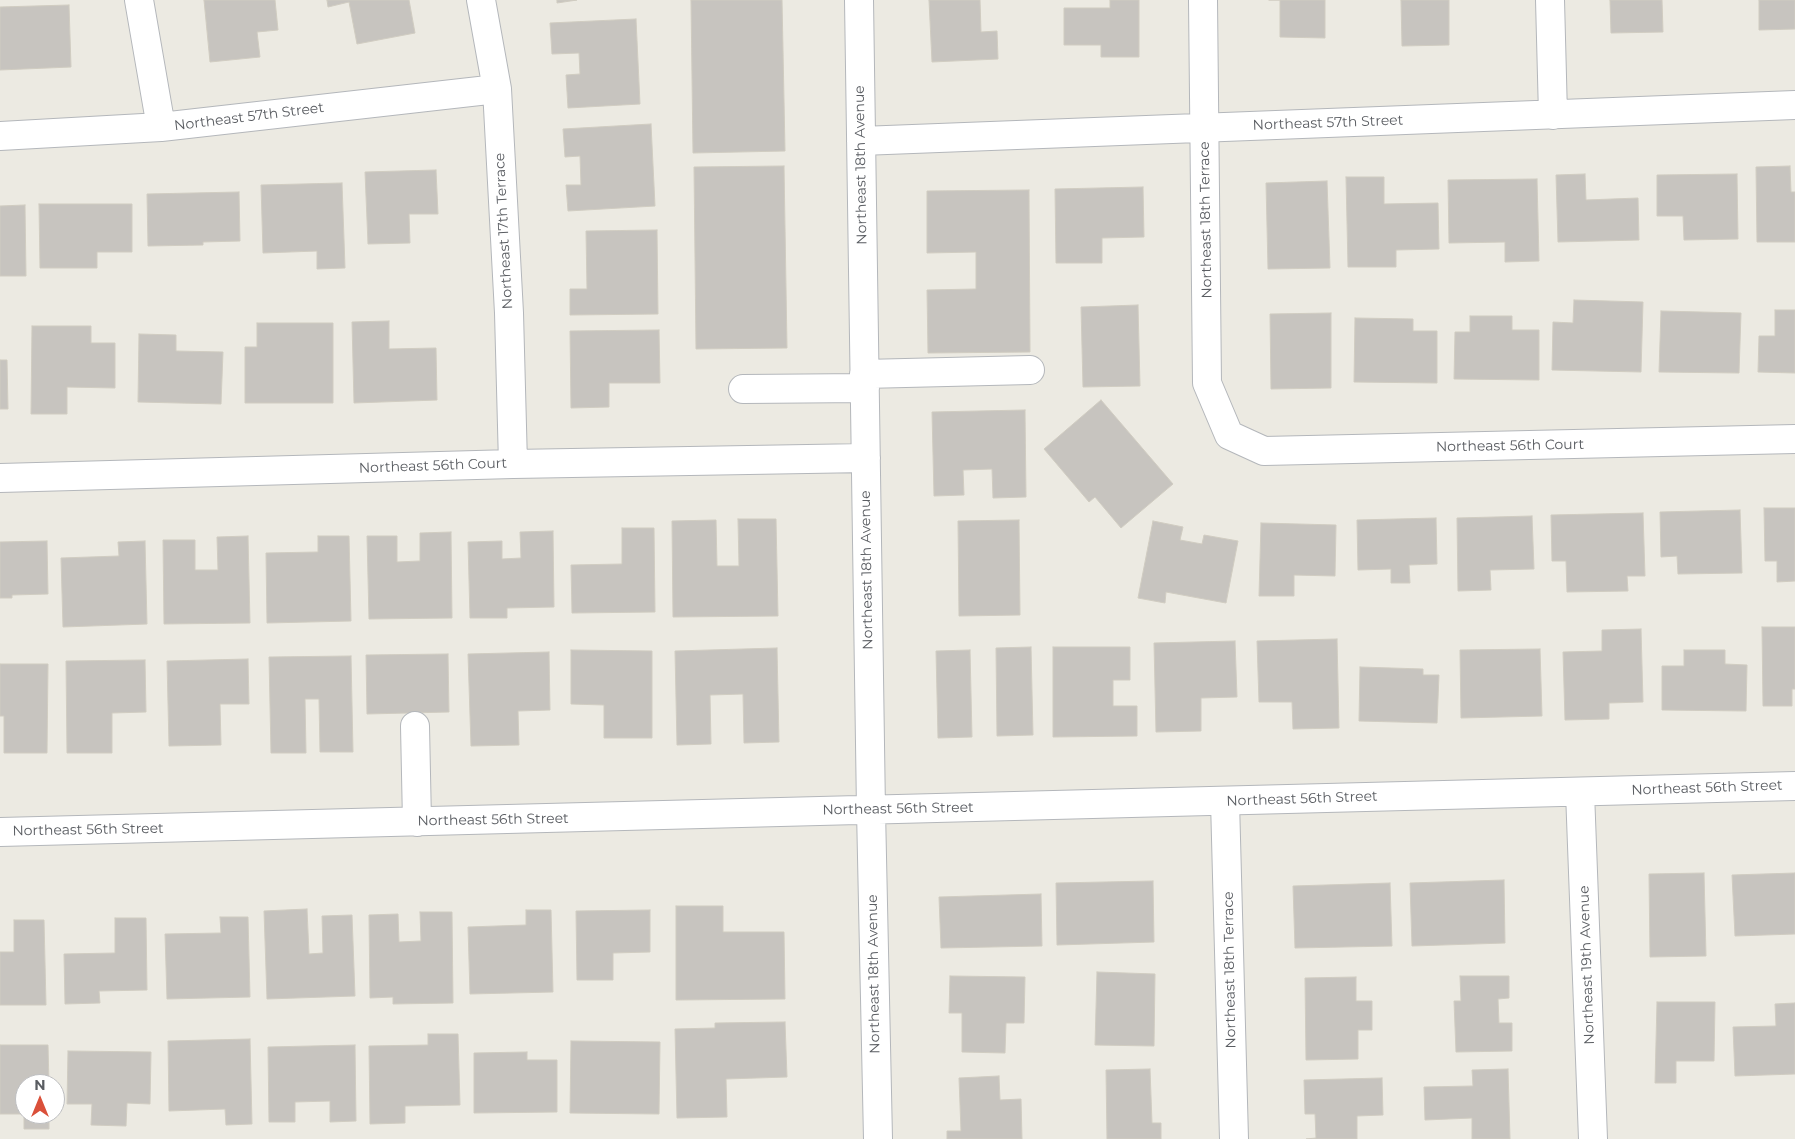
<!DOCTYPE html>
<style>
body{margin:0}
#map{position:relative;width:1795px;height:1139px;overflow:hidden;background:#eceae2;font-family:Montserrat,sans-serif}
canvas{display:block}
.north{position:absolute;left:15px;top:1074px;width:50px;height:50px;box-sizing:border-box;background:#fff;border:1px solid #bdbec0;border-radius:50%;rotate:0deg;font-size:14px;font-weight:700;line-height:20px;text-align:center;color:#5a5d62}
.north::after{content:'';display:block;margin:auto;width:18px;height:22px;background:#da503a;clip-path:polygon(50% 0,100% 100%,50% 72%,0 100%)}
</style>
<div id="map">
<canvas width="1795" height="1139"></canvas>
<div class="north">N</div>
</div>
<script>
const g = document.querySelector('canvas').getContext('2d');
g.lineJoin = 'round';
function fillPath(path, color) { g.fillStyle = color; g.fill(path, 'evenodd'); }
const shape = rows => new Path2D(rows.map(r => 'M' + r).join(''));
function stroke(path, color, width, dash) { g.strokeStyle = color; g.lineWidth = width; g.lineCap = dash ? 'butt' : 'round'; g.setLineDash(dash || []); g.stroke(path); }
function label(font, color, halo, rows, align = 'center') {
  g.font = font + ' Montserrat,sans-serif'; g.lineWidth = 4; g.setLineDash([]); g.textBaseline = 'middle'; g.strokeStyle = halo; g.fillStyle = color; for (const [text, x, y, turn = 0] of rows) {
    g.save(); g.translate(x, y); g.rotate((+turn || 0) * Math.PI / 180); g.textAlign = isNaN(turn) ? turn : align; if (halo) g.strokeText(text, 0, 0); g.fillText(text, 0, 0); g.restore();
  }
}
const building = shape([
 [204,0,275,0,278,30,257,32,260,57,210,62,204,0],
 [327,0,409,0,415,33,357,44,349,2,328,7,327,0],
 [557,0,577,0,557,3,557,0],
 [691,0,782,0,785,151,693,153,691,0],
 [929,0,980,0,981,32,997,31,998,59,932,62,929,0],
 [1110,0,1139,0,1139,57,1101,57,1101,45,1064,45,1064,8,1110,8,1110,0],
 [1269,0,1325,0,1325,38,1280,37,1280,0,1269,0],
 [1401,0,1449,0,1449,45,1402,46,1401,0],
 [1610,0,1662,0,1663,32,1611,33,1610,0],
 [1759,0,1795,0,1795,29,1759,30,1759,0],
 [69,5,71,67,0,70,0,7,69,5],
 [636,19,640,104,568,108,566,75,580,74,579,53,552,54,550,23,636,19],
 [651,124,655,206,568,211,566,185,581,185,580,156,565,157,563,129,651,124],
 [784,166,787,348,696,349,694,167,784,166],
 [1790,166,1791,192,1795,192,1795,242,1757,242,1756,167,1790,166],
 [436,170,438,214,409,214,410,243,368,244,365,172,436,170],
 [1585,174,1586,200,1638,198,1639,240,1558,242,1556,175,1585,174],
 [1737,174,1738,239,1684,240,1683,216,1657,216,1657,175,1737,174],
 [1346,177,1384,177,1384,204,1438,203,1439,249,1396,250,1396,267,1348,267,1346,177],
 [1537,179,1539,261,1505,262,1505,242,1449,243,1448,180,1537,179],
 [1327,181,1330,268,1268,269,1266,183,1327,181],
 [342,183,345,268,317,269,317,251,263,253,261,185,342,183],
 [1143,187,1144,237,1102,238,1102,263,1056,263,1055,189,1143,187],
 [1029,190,1030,352,928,353,927,290,976,289,976,252,927,253,927,191,1029,190],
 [239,192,240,241,203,242,203,245,148,246,147,194,239,192],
 [39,204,132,204,132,252,97,252,97,268,40,268,39,204],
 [25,205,26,276,0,276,0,206,25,205],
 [657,230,658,314,570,315,570,289,587,289,586,231,657,230],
 [1574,300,1643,302,1641,372,1552,370,1553,322,1573,323,1574,300],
 [1138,305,1140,386,1083,387,1081,307,1138,305],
 [1775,310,1795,310,1795,373,1758,372,1759,336,1775,336,1775,310],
 [1661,311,1741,313,1739,373,1659,372,1661,311],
 [1331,313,1331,388,1271,389,1270,314,1331,313],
 [1470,316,1512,316,1512,330,1539,330,1539,380,1454,379,1455,332,1470,332,1470,316],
 [1355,318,1413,319,1413,331,1437,331,1437,383,1354,382,1355,318],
 [389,321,389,349,436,348,437,400,354,403,352,322,389,321],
 [257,323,333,323,333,403,245,403,245,347,257,347,257,323],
 [32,326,91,326,91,343,115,343,115,388,67,387,67,414,31,414,32,326],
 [659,330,660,383,609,383,609,407,571,408,570,331,659,330],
 [139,334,176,335,176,351,223,352,221,404,138,402,139,334],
 [0,360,7,360,8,409,0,409,0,360],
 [1101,400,1173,484,1121,528,1095,497,1089,502,1044,449,1101,400],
 [1025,410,1026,497,993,498,992,469,963,470,964,495,934,496,932,412,1025,410],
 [1764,508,1795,508,1795,581,1777,582,1777,561,1765,561,1764,508],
 [1740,510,1742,573,1678,574,1677,556,1661,557,1660,512,1740,510],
 [1643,513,1645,576,1627,576,1628,591,1567,592,1566,561,1552,561,1551,515,1643,513],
 [1532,516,1534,569,1490,570,1491,590,1458,591,1457,518,1532,516],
 [1436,518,1437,564,1409,565,1410,583,1391,583,1391,569,1358,570,1357,520,1436,518],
 [738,519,776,519,778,616,673,617,672,521,716,520,717,566,739,566,738,519],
 [1019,520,1020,615,959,616,958,521,1019,520],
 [1153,521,1183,527,1180,540,1202,544,1204,535,1238,541,1226,603,1166,592,1165,603,1138,598,1153,521],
 [1261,523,1336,525,1335,576,1294,575,1294,596,1259,596,1261,523],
 [622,528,654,528,655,612,572,613,571,565,622,564,622,528],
 [553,531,554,607,507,608,507,618,470,618,468,542,502,541,502,559,521,558,520,532,553,531],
 [451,532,452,618,369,619,367,536,397,536,397,562,420,561,420,533,451,532],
 [248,536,250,623,164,624,163,540,195,540,195,570,218,570,217,537,248,536],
 [318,536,349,536,351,621,267,623,266,553,318,552,318,536],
 [47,541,48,594,12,595,12,598,0,598,0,542,47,541],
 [145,541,147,624,63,627,61,558,119,556,118,542,145,541],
 [1762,627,1795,627,1795,689,1792,689,1792,706,1763,706,1762,627],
 [1641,629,1643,702,1609,703,1609,719,1565,720,1563,652,1602,651,1602,630,1641,629],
 [1337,639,1339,728,1293,729,1292,702,1259,702,1257,641,1337,639],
 [1235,641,1237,697,1201,698,1201,731,1156,732,1154,643,1235,641],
 [1031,647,1033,735,997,736,996,648,1031,647],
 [1053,647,1130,647,1130,680,1113,680,1113,706,1137,706,1137,736,1053,737,1053,647],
 [777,648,779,742,744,743,743,694,710,695,711,744,677,745,675,651,777,648],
 [1540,649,1542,716,1461,718,1460,650,1540,649],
 [571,650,652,651,652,738,604,738,604,705,571,704,571,650],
 [970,650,972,737,938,738,936,651,970,650],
 [1684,650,1725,650,1725,664,1747,665,1746,711,1662,710,1662,666,1684,666,1684,650],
 [549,652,550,710,518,711,519,745,471,746,468,654,549,652],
 [448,654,449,712,367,714,366,655,448,654],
 [351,656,353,752,320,752,319,699,305,699,306,753,271,753,269,657,351,656],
 [248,659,249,704,220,704,221,745,169,746,167,661,248,659],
 [145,660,146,712,112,713,112,753,67,753,66,661,145,660],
 [0,664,48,664,47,753,4,753,4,716,0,716,0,664],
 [1360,667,1423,669,1423,675,1439,675,1437,723,1359,721,1360,667],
 [1704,873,1706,956,1650,957,1649,874,1704,873],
 [1795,873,1795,934,1735,936,1732,875,1795,873],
 [1504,880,1505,943,1412,946,1410,883,1504,880],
 [1153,881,1154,942,1057,945,1056,883,1153,881],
 [1390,883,1392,946,1295,948,1293,886,1390,883],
 [1041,894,1042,946,941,948,939,897,1041,894],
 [676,906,723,906,723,932,784,932,785,999,676,1000,676,906],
 [307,909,309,954,323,953,322,916,352,915,355,996,267,999,264,911,307,909],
 [526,910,551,910,553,992,470,994,468,927,526,925,526,910],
 [650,910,650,952,613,953,613,980,577,980,576,911,650,910],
 [420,912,452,912,453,1003,393,1004,393,997,370,998,369,915,398,914,399,942,421,941,420,912],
 [220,917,248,917,250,997,167,999,165,934,221,933,220,917],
 [115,918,146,918,147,990,99,991,100,1003,65,1004,64,954,115,953,115,918],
 [14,920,44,920,46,1005,0,1005,0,952,14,952,14,920],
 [1097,972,1155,974,1154,1046,1095,1045,1097,972],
 [950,976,1025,977,1024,1023,1006,1023,1005,1053,962,1052,962,1013,949,1013,950,976],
 [1460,976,1509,976,1509,998,1498,999,1499,1023,1512,1023,1512,1051,1456,1052,1454,1001,1461,1001,1460,976],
 [1356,977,1356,1001,1372,1001,1372,1030,1358,1030,1358,1059,1306,1060,1305,978,1356,977],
 [1657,1002,1715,1002,1714,1061,1676,1061,1676,1083,1655,1083,1657,1002],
 [1795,1003,1795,1074,1735,1076,1733,1027,1776,1026,1775,1004,1795,1003],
 [785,1022,787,1077,726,1079,727,1117,677,1118,675,1029,715,1028,715,1023,785,1022],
 [428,1034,458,1034,460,1105,405,1106,405,1123,370,1124,369,1046,428,1045,428,1034],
 [250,1039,252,1124,226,1125,225,1109,169,1111,168,1041,250,1039],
 [571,1041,660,1042,659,1114,570,1113,571,1041],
 [0,1045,48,1045,49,1084,25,1084,25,1114,49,1114,49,1129,24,1129,24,1114,0,1114,0,1045],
 [355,1045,356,1121,330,1122,330,1101,295,1102,295,1122,269,1122,268,1047,355,1045],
 [68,1051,151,1052,150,1104,127,1103,126,1126,91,1125,92,1104,67,1104,68,1051],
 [527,1052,527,1060,557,1060,557,1112,474,1113,474,1053,527,1052],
 [1150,1069,1152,1123,1161,1123,1161,1139,1107,1139,1106,1070,1150,1069],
 [1508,1069,1510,1139,1472,1139,1472,1118,1425,1120,1424,1087,1473,1086,1472,1070,1508,1069],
 [999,1076,1000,1100,1021,1099,1022,1139,947,1139,947,1131,961,1131,959,1078,999,1076],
 [1382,1078,1383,1115,1357,1116,1357,1139,1306,1139,1316,1138,1315,1114,1305,1114,1304,1080,1382,1078]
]);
fillPath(building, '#c7c4bf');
stroke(building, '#d0ccc1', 1);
const minor = shape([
 [139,0,161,127],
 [481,0,497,89,509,313,513,464],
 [859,0,871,810,878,1139],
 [1203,0,1207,383,1229,435,1264,451,1795,439],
 [1550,0,1553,115],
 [0,136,161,127,497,89],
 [861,141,1795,105],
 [864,374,1030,370],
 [743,389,865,388],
 [0,478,513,464,866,458],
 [415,726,417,822],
 [1580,792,1593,1139],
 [1225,801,1234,1139],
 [0,832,1795,786]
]);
stroke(minor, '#b4b7bb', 30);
stroke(minor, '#fff', 28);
label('14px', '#5a5d62', '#fff', [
 ["Northeast 57th Street",249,117,-7],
 ["Northeast 57th Street",1328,123,-2],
 ["Northeast 18th Avenue",861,165,-91],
 ["Northeast 18th Terrace",1206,220,-91],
 ["Northeast 17th Terrace",504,231,-93],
 ["Northeast 56th Court",1510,446,-1],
 ["Northeast 56th Court",433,466,-2],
 ["Northeast 18th Avenue",867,570,-91],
 ["Northeast 56th Street",1707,788,-2],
 ["Northeast 56th Street",1302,799,-2],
 ["Northeast 56th Street",898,809,-1],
 ["Northeast 56th Street",493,820,-1],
 ["Northeast 56th Street",88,830,-1],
 ["Northeast 19th Avenue",1587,965,-92],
 ["Northeast 18th Terrace",1230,970,-91],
 ["Northeast 18th Avenue",874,974,-91]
]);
</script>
